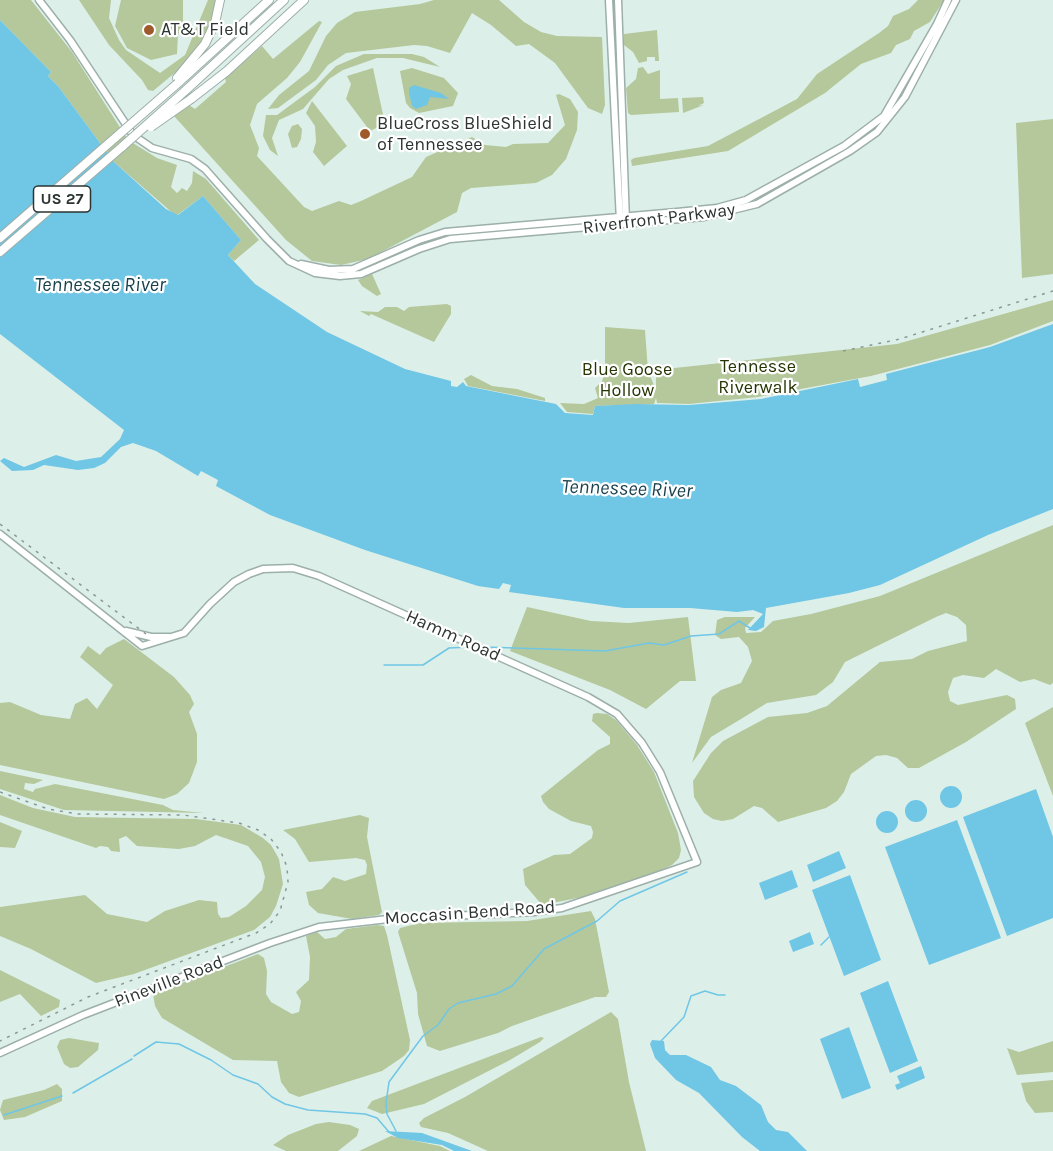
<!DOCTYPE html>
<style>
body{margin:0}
canvas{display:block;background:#dcefe9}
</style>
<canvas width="1053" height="1151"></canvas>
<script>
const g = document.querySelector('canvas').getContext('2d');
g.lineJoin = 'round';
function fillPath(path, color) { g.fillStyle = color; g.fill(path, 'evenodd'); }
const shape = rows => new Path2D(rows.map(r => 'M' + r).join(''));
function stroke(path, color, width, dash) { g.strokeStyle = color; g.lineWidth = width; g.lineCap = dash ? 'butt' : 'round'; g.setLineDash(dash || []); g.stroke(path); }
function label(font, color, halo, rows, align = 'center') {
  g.font = font + ' Karla,sans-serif'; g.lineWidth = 4.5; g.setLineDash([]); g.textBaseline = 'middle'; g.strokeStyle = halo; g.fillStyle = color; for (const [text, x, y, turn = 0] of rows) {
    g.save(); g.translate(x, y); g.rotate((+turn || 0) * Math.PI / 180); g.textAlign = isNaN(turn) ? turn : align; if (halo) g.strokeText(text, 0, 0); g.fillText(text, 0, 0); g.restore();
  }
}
fillPath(shape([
 [0,0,31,0,72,52,128,140,157,158,177,165,171,187,177,193,182,188,187,191,192,183,193,171,206,179,259,240,234,261,228,255,241,240,203,196,176,216,114,162,58,86,48,76,51,72,0,20],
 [79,0,111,0,109,18,119,40,126,50,160,73,185,55,208,0,218,0,211,25,200,44,183,66,153,91,148,90,142,80,109,45],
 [121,0,183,0,183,24,178,35,177,54,151,60,127,48,115,26],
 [434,0,499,0,524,22,541,32,557,36,602,37,605,105,602,114,588,108,555,63,529,44,516,46,491,25,472,13,450,53,427,46,414,45,346,53,328,65,316,80,278,108,268,109,279,95,309,71,326,36,337,23,355,12,420,4],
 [918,0,944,0,930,22,914,31,910,39,896,45,891,53,861,64,825,93,728,151,632,166,631,160,634,158,708,146,797,99,817,74,879,33,888,26,893,16,909,9],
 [319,21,322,22,300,62,287,78,257,104,250,125,259,148,257,156,304,207,312,211,339,201,351,205,361,201,412,177,426,157,472,137,485,145,506,147,513,144,548,143,565,125,556,95,559,94,570,99,578,112,577,130,566,159,552,175,536,183,471,188,462,193,457,212,368,259,341,265,312,261,286,240,174,116,189,105,195,109,226,82,225,78,262,46,273,59],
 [657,30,659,61,655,61,655,57,647,57,647,61,639,63,633,52,624,45,624,34],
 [364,54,412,54,424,57,440,67,403,58,377,58,343,70,329,79,303,109,279,120,272,138,278,156,270,150,263,136,266,115,277,115,315,87,336,66],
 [643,67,648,74,660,70,660,99,678,98,679,112,631,115,628,113,626,88,636,79,638,68],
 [373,68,385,124,370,131,346,99,351,84,347,76],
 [412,68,444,78,458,93,453,106,419,113,410,108,406,103,400,71],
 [703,97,704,103,698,106,704,105,683,113,682,98],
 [312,101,347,146,324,166,313,152,316,142,315,126,306,113],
 [1053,119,1053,274,1022,278,1016,123],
 [298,124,302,129,301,139,297,147,292,148,288,134,292,126],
 [372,274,381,294,377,296,362,286,358,280],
 [1053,300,1053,321,990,345,871,376,758,397,689,404,657,403,656,398,654,404,595,406,593,414,567,412,560,403,584,404,598,398,595,388,602,381,605,373,605,327,645,330,648,371,656,390,656,370,897,344],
 [447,304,451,306,451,314,434,342,371,314,369,316,360,311,378,312,385,307,397,307,404,311,409,307],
 [471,375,492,386,517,389,545,398,545,401,468,386,464,379],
 [1053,525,1053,683,1050,685,1034,679,1020,682,996,669,984,678,963,675,953,678,948,692,950,701,958,705,1007,695,1015,699,1016,709,966,742,919,768,908,768,897,758,886,755,876,756,851,774,844,792,837,801,826,808,778,822,762,808,754,806,733,819,722,821,713,819,704,813,694,797,693,781,711,753,723,741,768,717,807,713,827,706,880,662,912,659,928,651,967,641,966,625,957,617,946,613,936,617,845,662,833,682,816,695,767,703,741,719,711,737,692,763,712,697,721,690,741,683,752,661,748,647,739,637,721,639,715,635,717,620,725,617,755,617,745,628,746,633,761,632,773,621,811,614,880,596],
 [527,607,591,621,629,623,688,617,696,681,680,681,646,709,610,690,510,651],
 [124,639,174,677,190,695,194,704,189,712,197,734,197,762,189,783,177,794,164,799,0,765,0,703,10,702,41,715,70,719,75,704,87,698,97,709,113,685,80,657,88,646,100,655,106,648],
 [1053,707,1053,796,1025,723],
 [597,713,607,714,616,720,637,745,654,772,678,833,681,850,679,858,672,865,654,874,598,894,542,905,525,885,523,869,554,855,570,854,592,838,593,832,591,826,571,821,549,809,543,802,541,796,598,750,610,744,610,737,592,721,593,714],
 [0,771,43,780,34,784,25,783,24,789,33,792,35,789,55,784,163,805,173,810,204,813,64,810,0,789],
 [0,795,33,808,75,817,196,819,241,825,263,838,271,845,279,859,283,884,276,906,270,917,254,930,134,974,96,983,31,949,0,936,0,907,85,895,107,914,147,922,165,911,199,900,217,902,218,914,221,918,229,917,246,906,262,890,265,877,261,862,248,846,216,835,195,846,179,849,137,846,126,836,119,839,120,852,111,851,108,847,100,846,96,848,0,815],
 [360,815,369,818,367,837,382,912,379,915,352,919,318,913,309,905,306,892,322,889,333,877,345,881,366,874,367,865,365,860,356,858,309,862,295,839,283,830],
 [0,822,22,831,15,848,0,847],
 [591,911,595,919,609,992,606,997,595,997,512,1026,498,1033,440,1051,427,1046,418,1014,417,993,398,932,400,928,420,923,527,921],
 [377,925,384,926,387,935,410,1040,409,1050,404,1056,382,1071,299,1097,289,1093,281,1082,277,1061,233,1060,162,1018,155,1006,153,994,258,954,264,958,267,971,266,994,271,1002,292,1014,299,1012,301,1001,296,992,309,980,310,957,306,936,317,932,325,939,336,937,346,929],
 [0,970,60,1000,59,1007,41,1016,20,994,0,1002],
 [611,1012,618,1019,629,1082,646,1151,488,1151,448,1133,421,1127,419,1123,424,1118,465,1097],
 [541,1037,544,1038,540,1042,510,1060,424,1104,382,1114,367,1108,372,1101],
 [69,1038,99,1043,98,1050,78,1067,70,1068,64,1064,57,1047,60,1040],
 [1053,1041,1053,1072,1017,1075,1007,1048,1019,1052],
 [1053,1080,1053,1112,1035,1113,1026,1101,1021,1083],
 [57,1084,62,1089,62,1101,25,1117,4,1120,0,1110,3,1100,44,1090],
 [329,1122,350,1125,359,1129,357,1136,338,1151,286,1151,273,1145,288,1135,316,1124],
 [391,1136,440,1146,450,1151,359,1151]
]), '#b5c89b');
fillPath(shape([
 [0,20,51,72,48,76,58,86,114,162,166,209,178,215,203,196,241,240,228,255,255,284,327,332,405,369,451,381,451,386,457,387,463,382,466,386,556,404,565,413,593,415,595,406,636,404,689,405,761,399,858,379,860,387,887,380,886,374,990,347,1053,324,1053,509,988,535,880,585,849,593,766,608,764,627,756,631,748,630,763,614,753,610,737,612,690,608,624,608,509,592,511,585,503,583,499,589,478,586,365,550,270,515,216,486,218,480,201,471,198,476,156,451,133,443,121,447,105,463,94,468,78,470,44,465,33,470,12,471,0,461,4,458,24,467,56,455,76,461,101,457,120,439,124,430,0,334],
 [414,85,441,93,449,99,430,97,427,105,416,109,412,106,409,93,409,88],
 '940 797a11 11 0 1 1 22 0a11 11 0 1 1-22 0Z',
 [1036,789,1053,837,1053,918,1007,936,963,817],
 '905 811a11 11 0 1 1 22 0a11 11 0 1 1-22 0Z',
 '876 822a11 11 0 1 1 22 0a11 11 0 1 1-22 0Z',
 [957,820,1001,938,929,965,885,847],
 [839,851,846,868,813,882,807,865],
 [792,870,798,887,765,900,759,883],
 [850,875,881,960,844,976,812,890],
 [810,932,814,944,793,952,789,941],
 [888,981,918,1061,890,1073,860,993],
 [849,1027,871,1088,842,1099,820,1039],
 [652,1040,664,1041,665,1050,670,1055,686,1055,711,1067,720,1080,736,1086,761,1105,768,1122,776,1130,788,1132,807,1151,760,1151,742,1137,699,1093,676,1080,655,1058,650,1044],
 [921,1066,925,1078,897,1090,895,1085,900,1083,897,1076],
 [385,1131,422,1133,472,1151,454,1151,442,1145,398,1138]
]), '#70c6e5');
stroke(shape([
 [484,647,605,651,649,643,664,645,691,636,719,634,739,621,750,628],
 [384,665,423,665,449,648,470,647],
 [821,945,829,937],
 [661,1041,684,1017,691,996,705,991,718,995,725,995],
 [134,1056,156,1042,179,1044,211,1060,233,1075,258,1084,272,1097,285,1104,308,1110,365,1114,377,1118,389,1132],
 [73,1093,132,1059],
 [4,1115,62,1096],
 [396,1131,387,1114,386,1103,389,1082,423,1036,438,1025,449,1009,458,1003,496,994,512,986,544,949,597,921,620,901,687,872]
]), '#70c6e5', 1.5);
const secondary = shape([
 [39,0,70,40,133,135,152,148,191,159,205,169,267,239,289,261,315,273,340,276,361,274,419,249,450,239,704,217,757,204,850,151,877,132,905,97,956,0],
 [609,0,620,221],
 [618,0,626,221],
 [301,264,329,270,353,269,419,240,445,232,677,212,717,208,746,200,844,146,884,116,937,24,948,0],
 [0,534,142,646,184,633,210,604,234,582,249,574,263,569,293,568,319,576,588,697,617,714,642,743,660,772,697,862,562,908,534,912,388,919,319,927,270,943,83,1015,0,1053],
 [126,631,151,637,169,637]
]);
const motorway = shape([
 [177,78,205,44,215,23,220,0],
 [178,83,269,0],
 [186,90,284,0],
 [191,99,227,71,304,0],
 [0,238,116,137],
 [0,252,123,146]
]);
stroke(secondary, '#9dafaa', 9);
stroke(motorway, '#9dafaa', 10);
stroke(secondary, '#fff', 6);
stroke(motorway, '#fff', 8);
stroke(shape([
 [843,351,900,339,1053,291],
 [0,524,146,634],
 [0,792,48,809,77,814,183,815,239,823,258,830,271,839,281,852,287,867,288,882,280,911,270,924,256,933,88,997,0,1041]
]), '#8b9994', 1.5, [3, 6]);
const motorwayBridge = shape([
 [151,127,191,99],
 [116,137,178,83],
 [123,146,186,90]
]);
stroke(motorwayBridge, '#9dafaa', 10, []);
stroke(motorwayBridge, '#fff', 8);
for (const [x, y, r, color] of [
 [149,30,6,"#9e5a2a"],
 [365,134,6,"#9e5a2a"]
]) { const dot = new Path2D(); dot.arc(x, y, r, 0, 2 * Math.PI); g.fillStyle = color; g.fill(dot); stroke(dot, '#fff', 2); }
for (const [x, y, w] of [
 [62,199,57]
]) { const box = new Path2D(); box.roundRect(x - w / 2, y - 13, w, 26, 4.5); g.fillStyle = '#fff'; g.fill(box); stroke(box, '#2c3431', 1.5); }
label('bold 16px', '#2c3431', null, [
 ["US 27",62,199]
]);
label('18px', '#2c3431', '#fff', [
 ["AT&T Field",161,30],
 ["BlueCross BlueShield",377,124],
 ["of Tennessee",377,145]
], 'left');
label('18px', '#2c3431', '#fff', [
 ["Riverfront Parkway",659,219,-7],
 ["Hamm Road",453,636,24],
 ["Moccasin Bend Road",470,913,-4],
 ["Pineville Road",169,982,-21]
]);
label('18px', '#253503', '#fff', [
 ["Tennesse",758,367],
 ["Riverwalk",758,388],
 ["Blue Goose",627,370],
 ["Hollow",627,391]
]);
label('italic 20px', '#173f4c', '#fff', [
 ["Tennessee River",100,285],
 ["Tennessee River",627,489,2]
]);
</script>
